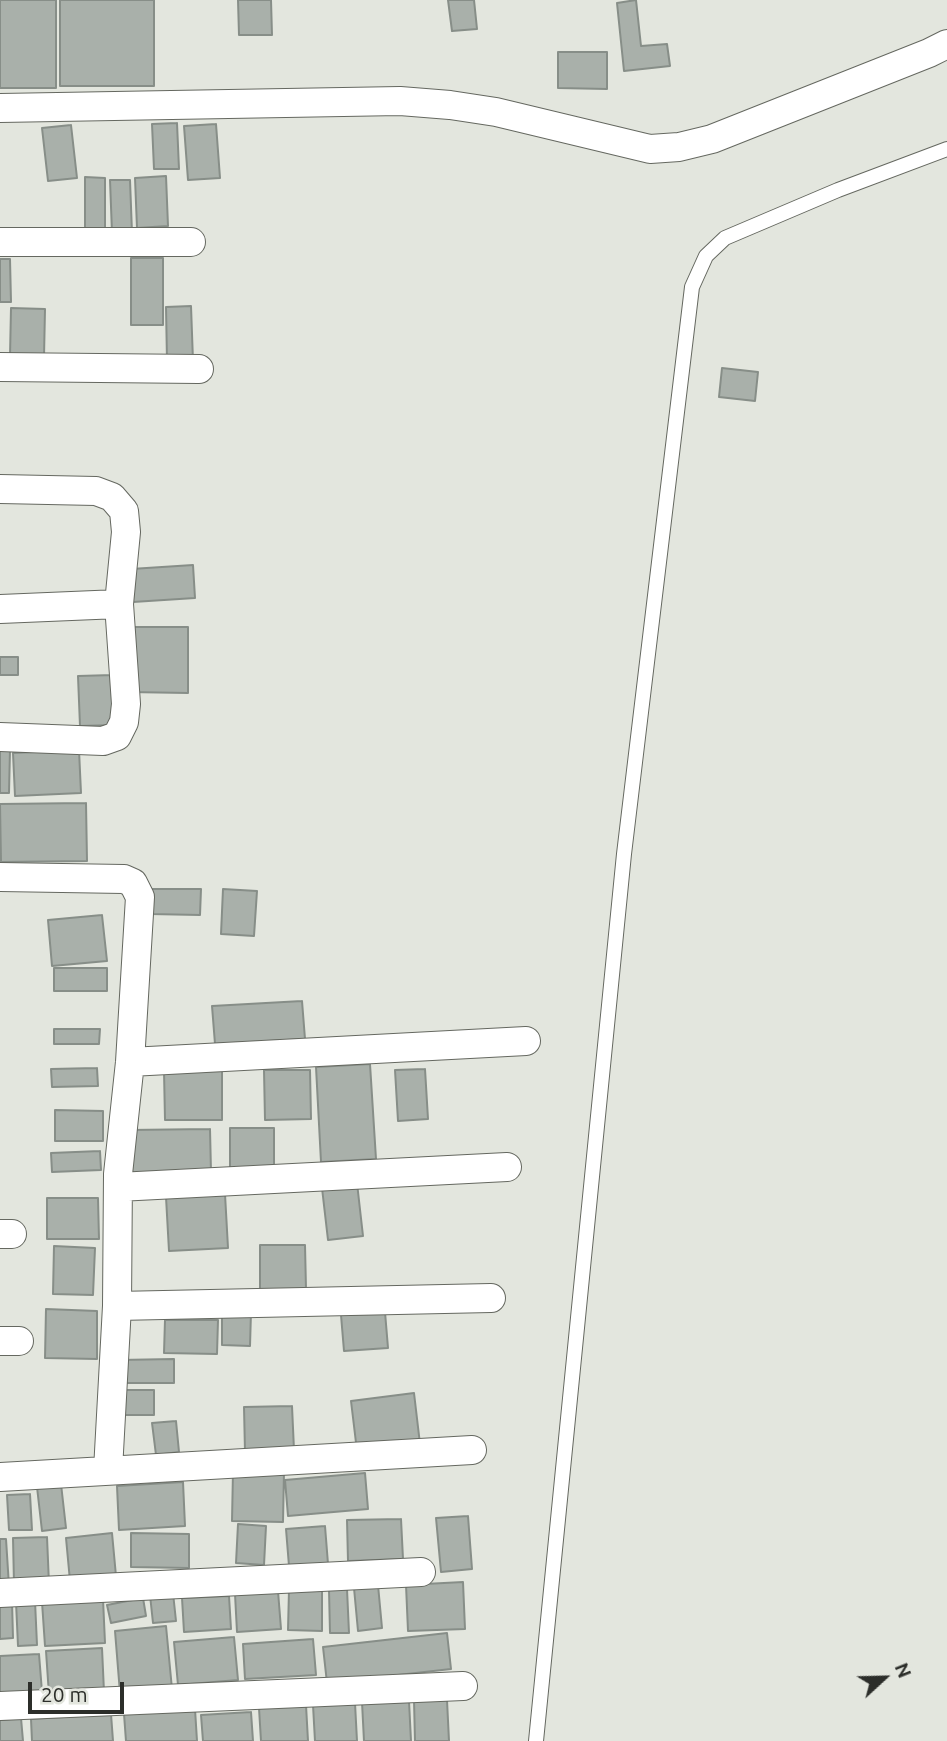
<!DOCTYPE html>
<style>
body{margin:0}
#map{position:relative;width:947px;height:1741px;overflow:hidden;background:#e3e6de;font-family:Ubuntu,sans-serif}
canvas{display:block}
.north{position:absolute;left:849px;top:1643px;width:70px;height:70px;-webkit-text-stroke:5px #e3e6de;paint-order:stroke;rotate:68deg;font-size:19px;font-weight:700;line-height:28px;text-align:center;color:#2c2e2a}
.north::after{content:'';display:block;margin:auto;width:24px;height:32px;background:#2c2e2a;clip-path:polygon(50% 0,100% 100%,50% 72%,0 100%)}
.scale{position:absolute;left:28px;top:1682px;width:96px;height:32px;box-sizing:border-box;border:4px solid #2c2e2a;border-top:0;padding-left:9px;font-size:21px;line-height:24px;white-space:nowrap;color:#2c2e2a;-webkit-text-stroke:5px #e3e6de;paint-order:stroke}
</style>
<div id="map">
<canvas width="947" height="1741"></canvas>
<div class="north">N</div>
<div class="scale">20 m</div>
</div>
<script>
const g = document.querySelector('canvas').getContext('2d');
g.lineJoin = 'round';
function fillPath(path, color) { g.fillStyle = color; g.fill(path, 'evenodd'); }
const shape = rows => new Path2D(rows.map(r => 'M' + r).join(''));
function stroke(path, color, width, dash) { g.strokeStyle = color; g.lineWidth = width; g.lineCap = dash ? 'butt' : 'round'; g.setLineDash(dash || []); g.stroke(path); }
const building = shape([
 [0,0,56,0,56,88,0,88,0,0],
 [60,0,154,0,154,86,60,86,60,0],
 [238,0,271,0,272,35,239,35,238,0],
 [448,0,474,0,477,29,452,31,448,0],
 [636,0,641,46,667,44,670,66,624,71,617,3,636,0],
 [558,52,607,52,607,89,558,88,558,52],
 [177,123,179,169,154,169,152,124,177,123],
 [216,124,220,178,188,180,184,126,216,124],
 [71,125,77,178,48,181,42,128,71,125],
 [166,176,168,226,137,228,135,178,166,176],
 [85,177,105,178,105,233,85,233,85,177],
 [110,180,130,180,132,233,112,233,110,180],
 [131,258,163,258,163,325,131,325,131,258],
 [0,259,10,259,11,302,0,302,0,259],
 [191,306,193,361,167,361,166,307,191,306],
 [11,308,45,309,44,357,10,356,11,308],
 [722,368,758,372,755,401,719,397,722,368],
 [193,565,195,598,133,602,131,569,193,565],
 [128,627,188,627,188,693,128,692,128,627],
 [0,657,18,657,18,675,0,675,0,657],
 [113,675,115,725,80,726,78,676,113,675],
 [0,750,10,750,9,793,0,793,0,750],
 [79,750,81,793,15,796,13,753,79,750],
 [86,803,87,861,1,862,0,804,86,803],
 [150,889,201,889,200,915,150,914,150,889],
 [223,889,257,891,254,936,221,934,223,889],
 [102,915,107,961,52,966,48,920,102,915],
 [54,968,107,968,107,991,54,991,54,968],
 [302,1001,305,1039,215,1044,212,1006,302,1001],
 [54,1029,100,1029,99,1044,54,1044,54,1029],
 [370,1064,376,1159,321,1162,316,1067,370,1064],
 [97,1068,98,1086,52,1087,51,1069,97,1068],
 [425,1069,428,1119,398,1121,395,1070,425,1069],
 [264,1070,310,1070,311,1119,265,1120,264,1070],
 [164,1071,222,1071,222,1120,165,1120,164,1071],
 [55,1110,103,1111,103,1141,55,1141,55,1110],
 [230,1128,274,1128,274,1173,230,1172,230,1128],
 [210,1129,211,1172,129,1173,129,1130,210,1129],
 [100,1151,101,1170,52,1172,51,1153,100,1151],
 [357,1183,363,1236,328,1240,322,1188,357,1183],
 [225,1194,228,1248,169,1251,166,1197,225,1194],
 [47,1198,98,1198,99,1239,47,1239,47,1198],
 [260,1245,305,1245,306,1289,260,1289,260,1245],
 [54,1246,95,1248,93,1295,53,1294,54,1246],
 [46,1309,97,1311,97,1359,45,1358,46,1309],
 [222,1311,251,1312,250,1346,222,1345,222,1311],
 [385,1312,388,1348,344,1351,341,1315,385,1312],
 [165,1320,218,1320,217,1354,164,1353,165,1320],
 [174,1359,174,1383,120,1383,119,1360,174,1359],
 [121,1390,154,1390,154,1415,121,1415,121,1390],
 [414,1393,420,1444,357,1451,351,1401,414,1393],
 [292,1406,294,1450,245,1452,244,1407,292,1406],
 [176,1421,179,1452,156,1455,152,1423,176,1421],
 [233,1471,284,1472,283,1522,232,1521,233,1471],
 [365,1473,368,1509,288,1516,285,1480,365,1473],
 [183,1482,185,1526,119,1530,117,1486,183,1482],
 [61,1484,66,1528,42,1531,37,1487,61,1484],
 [30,1494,32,1530,9,1530,7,1495,30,1494],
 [468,1516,472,1569,441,1572,436,1518,468,1516],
 [401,1519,403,1559,348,1561,347,1520,401,1519],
 [238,1524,266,1526,264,1565,236,1563,238,1524],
 [325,1526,328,1564,289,1566,286,1529,325,1526],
 [112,1533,116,1576,70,1581,66,1538,112,1533],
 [131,1533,189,1534,189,1568,131,1567,131,1533],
 [47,1537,49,1584,14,1584,13,1538,47,1537],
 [0,1539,6,1539,9,1586,0,1586,0,1539],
 [463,1582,465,1629,408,1631,406,1585,463,1582],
 [378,1585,382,1628,358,1631,354,1588,378,1585],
 [347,1589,349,1633,330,1633,329,1590,347,1589],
 [289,1590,322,1590,322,1631,288,1630,289,1590],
 [278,1591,281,1629,237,1632,235,1594,278,1591],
 [173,1593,176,1621,153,1623,150,1595,173,1593],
 [229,1596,231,1629,184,1632,182,1598,229,1596],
 [143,1598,146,1616,111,1623,107,1605,143,1598],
 [103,1599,105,1643,45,1646,42,1602,103,1599],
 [0,1601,12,1601,13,1638,0,1639,0,1601],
 [35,1601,37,1645,18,1646,16,1602,35,1601],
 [166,1626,172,1689,120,1693,115,1631,166,1626],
 [447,1633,451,1669,327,1683,323,1647,447,1633],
 [234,1637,238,1680,178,1685,174,1642,234,1637],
 [313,1639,316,1675,245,1679,243,1644,313,1639],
 [102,1648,104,1692,49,1695,46,1651,102,1648],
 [39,1654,42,1692,0,1694,0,1656,39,1654],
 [414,1700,447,1700,449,1741,415,1741,414,1700],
 [409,1701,411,1741,364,1741,362,1702,409,1701],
 [355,1703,357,1741,315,1741,313,1705,355,1703],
 [306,1705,308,1741,261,1741,259,1708,306,1705],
 [195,1709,197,1741,126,1741,124,1714,195,1709],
 [251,1712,253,1741,203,1741,201,1715,251,1712],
 [111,1714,113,1741,32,1741,31,1719,111,1714],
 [21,1718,23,1741,0,1741,0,1720,21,1718]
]);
fillPath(building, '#a9b0aa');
stroke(building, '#878e88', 2);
const service = shape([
 [536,1741,624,854,692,287,706,256,725,238,838,190,947,149]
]);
const minor = shape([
 [0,108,400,101,450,105,496,112,650,149,679,147,712,139,929,53,947,44],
 [0,242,191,242],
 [0,367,199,369],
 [0,489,96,491,112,497,124,511,126,532,119,604,126,704,124,722,117,736,103,741,0,737],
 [0,609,119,604],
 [0,877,124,879,133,883,140,897,130,1062,118,1174,117,1306,108,1470],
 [130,1062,526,1041],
 [118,1187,507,1167],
 [0,1234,12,1234],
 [117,1306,491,1298],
 [0,1341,19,1341],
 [0,1477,472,1450],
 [0,1593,421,1572],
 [0,1706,463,1686]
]);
stroke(service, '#656860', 16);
stroke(minor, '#656860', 30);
stroke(service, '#fff', 14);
stroke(minor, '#fff', 28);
</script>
